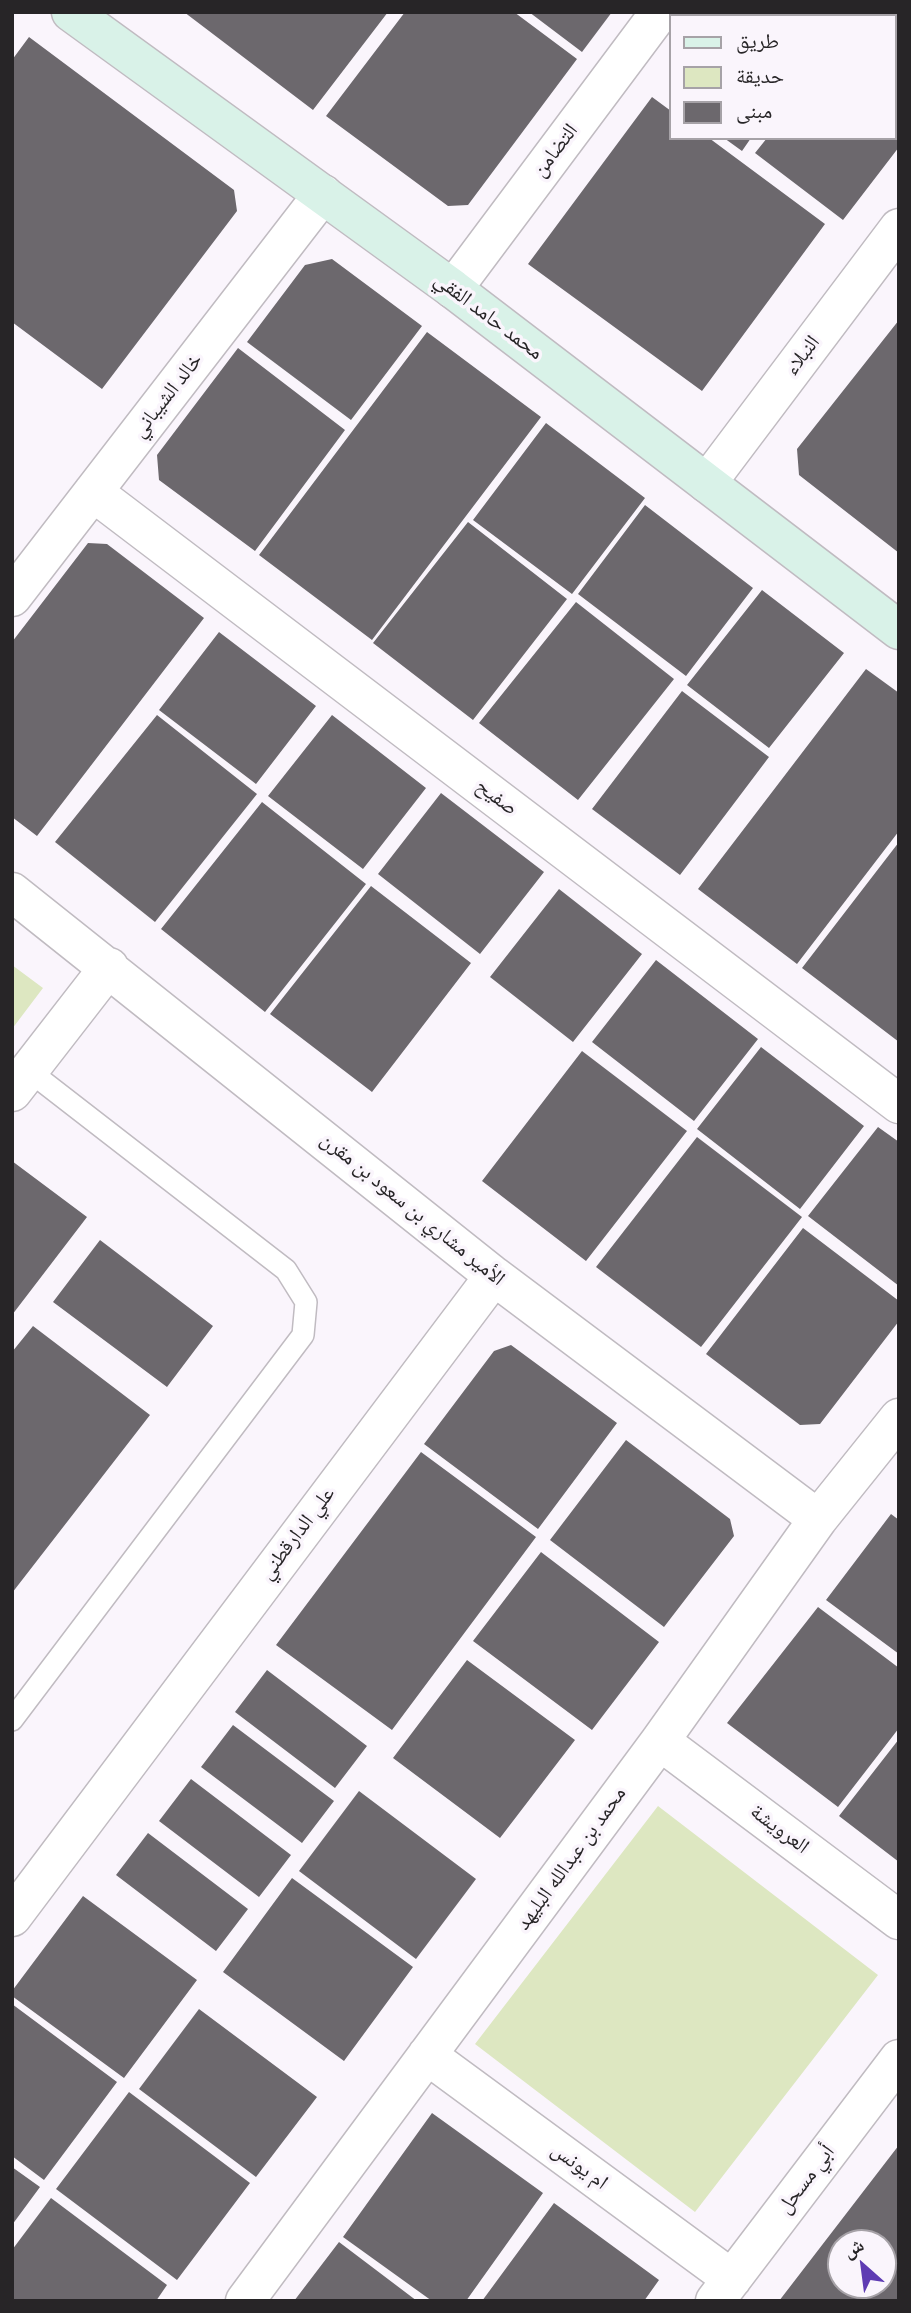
<!DOCTYPE html>
<meta charset="utf-8">
<style>
body{margin:0}
#map{position:relative;width:911px;height:2313px;overflow:hidden;background:#faf5fc;font-family:"Titillium Web","Noto Naskh Arabic",sans-serif}
canvas{display:block}
.frame{position:absolute;inset:0;border:14px solid #272527;pointer-events:none}
.legend{position:absolute;left:669px;top:14px;width:228px;height:126px;box-sizing:border-box;background:#faf5fc;border:2px solid #a6a2a7;margin:0;padding:9px 12px;list-style:none;font-size:21px;color:#272527}
.legend li{display:flex;align-items:center;gap:14px;height:35px}
.legend b{width:35px;border:2px solid #a6a2a7}
.north{position:absolute;left:827px;top:2229px;width:70px;height:70px;box-sizing:border-box;background:#faf5fc;border:2px solid #a6a2a7;border-radius:50%;rotate:332deg;font-size:19px;font-weight:700;line-height:28px;text-align:center;color:#272527}
.north::after{content:'';display:block;margin:auto;width:24px;height:32px;background:#5e3bb3;clip-path:polygon(50% 0,100% 100%,50% 72%,0 100%)}
</style>
<div id="map">
<canvas width="911" height="2313"></canvas>
<div class="frame"></div>
<ul class="legend">
<li><b style="height:9px;background:#d9f2e8"></b>طريق</li>
<li><b style="height:19px;background:#dde7c1"></b>حديقة</li>
<li><b style="height:19px;background:#6c686d"></b>مبنى</li>
</ul>
<div class="north">ش</div>
</div>
<script>
const g = document.querySelector('canvas').getContext('2d');
g.lineJoin = 'round';
function fillPath(path, color) { g.fillStyle = color; g.fill(path, 'evenodd'); }
const shape = rows => new Path2D(rows.map(r => 'M' + r).join(''));
function stroke(path, color, width, dash) { g.strokeStyle = color; g.lineWidth = width; g.lineCap = dash ? 'butt' : 'round'; g.setLineDash(dash || []); g.stroke(path); }
function label(font, color, halo, rows, align = 'center') {
  g.font = font + ' "Titillium Web","Noto Naskh Arabic",sans-serif'; g.lineWidth = 7; g.setLineDash([]); g.textBaseline = 'middle'; g.strokeStyle = halo; g.fillStyle = color; for (const [text, x, y, turn = 0] of rows) {
    g.save(); g.translate(x, y); g.rotate((+turn || 0) * Math.PI / 180); g.textAlign = isNaN(turn) ? turn : align; if (halo) g.strokeText(text, 0, 0); g.fillText(text, 0, 0); g.restore();
  }
}
fillPath(shape([
 [12,965,43,988,12,1029],
 [658,1806,878,1975,695,2212,475,2044]
]), '#dde7c1');
fillPath(shape([
 [184,12,388,12,313,110],
 [405,12,514,12,577,59,468,205,448,206,326,116],
 [529,12,612,12,582,52],
 [730,12,767,12,772,16,727,16],
 [799,12,844,12,842,16,803,16],
 [863,12,899,12,899,147,843,220,755,153,767,138,895,138,895,16,860,16],
 [29,37,234,190,237,211,102,389,12,322,12,60],
 [652,97,671,111,671,138,709,138,825,224,702,391,528,264],
 [724,138,751,138,742,151],
 [332,259,422,326,351,420,247,342,305,265],
 [899,320,899,553,799,475,797,449],
 [427,332,541,417,372,640,259,555],
 [238,348,345,430,255,551,159,480,157,455],
 [546,423,645,498,572,594,473,520],
 [645,505,753,588,686,676,578,594],
 [468,522,567,599,473,720,373,643],
 [88,543,107,544,204,618,37,836,12,817,12,642],
 [762,590,844,653,769,748,687,685],
 [576,602,674,679,578,800,479,723],
 [219,632,316,706,256,784,159,710],
 [866,669,899,693,899,831,797,964,698,889],
 [682,691,769,757,680,875,592,809],
 [157,715,257,794,155,922,55,842],
 [332,715,426,788,363,869,268,796],
 [441,793,544,872,480,954,378,874],
 [262,802,366,884,265,1012,161,929],
 [899,842,899,1042,802,968],
 [371,886,471,963,372,1092,270,1014],
 [559,889,642,954,573,1042,490,977],
 [656,960,758,1039,694,1121,592,1042],
 [761,1047,864,1126,800,1209,697,1129],
 [582,1051,687,1131,586,1261,482,1181],
 [878,1127,899,1142,899,1286,808,1216],
 [697,1137,802,1217,701,1347,596,1267],
 [12,1161,87,1217,12,1315],
 [803,1228,899,1301,899,1321,820,1424,800,1425,706,1354],
 [100,1240,213,1326,167,1387,53,1302],
 [33,1326,150,1415,12,1593,12,1352],
 [511,1345,617,1423,538,1529,424,1444,494,1351],
 [626,1440,730,1519,734,1536,664,1627,550,1540],
 [421,1452,536,1537,392,1730,276,1645],
 [891,1514,899,1520,899,1654,826,1600],
 [541,1552,659,1642,592,1730,473,1641],
 [818,1607,899,1668,899,1728,838,1807,727,1723],
 [467,1660,575,1740,500,1838,393,1758],
 [267,1670,367,1746,335,1788,235,1712],
 [233,1725,334,1801,302,1843,201,1767],
 [899,1739,899,1862,839,1816],
 [191,1779,291,1855,259,1897,159,1821],
 [359,1791,476,1879,416,1959,299,1871],
 [148,1833,248,1909,216,1951,116,1875],
 [292,1878,413,1967,344,2061,223,1972],
 [83,1896,197,1980,124,2078,12,1996,12,1991],
 [12,2004,117,2082,44,2180,12,2156],
 [199,2009,317,2097,256,2177,139,2089],
 [129,2092,250,2183,177,2280,56,2189],
 [432,2113,543,2193,466,2301,432,2301,343,2237],
 [899,2145,899,2301,779,2301],
 [841,2243,883,2243,883,2285,841,2285],
 [12,2167,40,2187,12,2225],
 [51,2198,167,2285,156,2301,12,2301,12,2250],
 [554,2203,659,2280,644,2301,482,2301],
 [339,2242,417,2301,294,2301]
]), '#6c686d');
const lane = shape([
 [12,1720,303,1335,306,1302,286,1270,28,1070]
]);
const street = shape([
 [453,289,660,12],
 [707,483,899,228],
 [93,492,899,1104],
 [12,597,323,194],
 [12,892,494,1276,818,1519],
 [12,1092,109,967],
 [660,1741,899,1920],
 [12,1917,494,1276],
 [427,2055,732,2279],
 [245,2301,660,1741,818,1519,899,1418],
 [715,2301,899,2059]
]);
const secondary = shape([
 [71,12,453,289,899,630]
]);
stroke(lane, '#c0bbc1', 24);
stroke(street, '#c0bbc1', 41);
stroke(secondary, '#c0bbc1', 41);
stroke(lane, '#fff', 21);
stroke(street, '#fff', 38);
stroke(secondary, '#d9f2e8', 38);
label('21px', '#272527', '#faf5fc', [
 ["التضامن",556,151,-53],
 ["محمد حامد الفقي",488,317,37],
 ["النبلاء",803,356,-53],
 ["خالد الشيباني",168,396,-52],
 ["صفيح",496,798,37],
 ["الأمير مشاري بن سعود بن مقرن",412,1210,39],
 ["علي الدارقطني",298,1534,-53],
 ["العرويشة",779,1830,37],
 ["محمد بن عبدالله البليهد",572,1859,-54],
 ["ام يونس",579,2167,36],
 ["أبي مسحل",807,2180,-53]
]);
</script>
